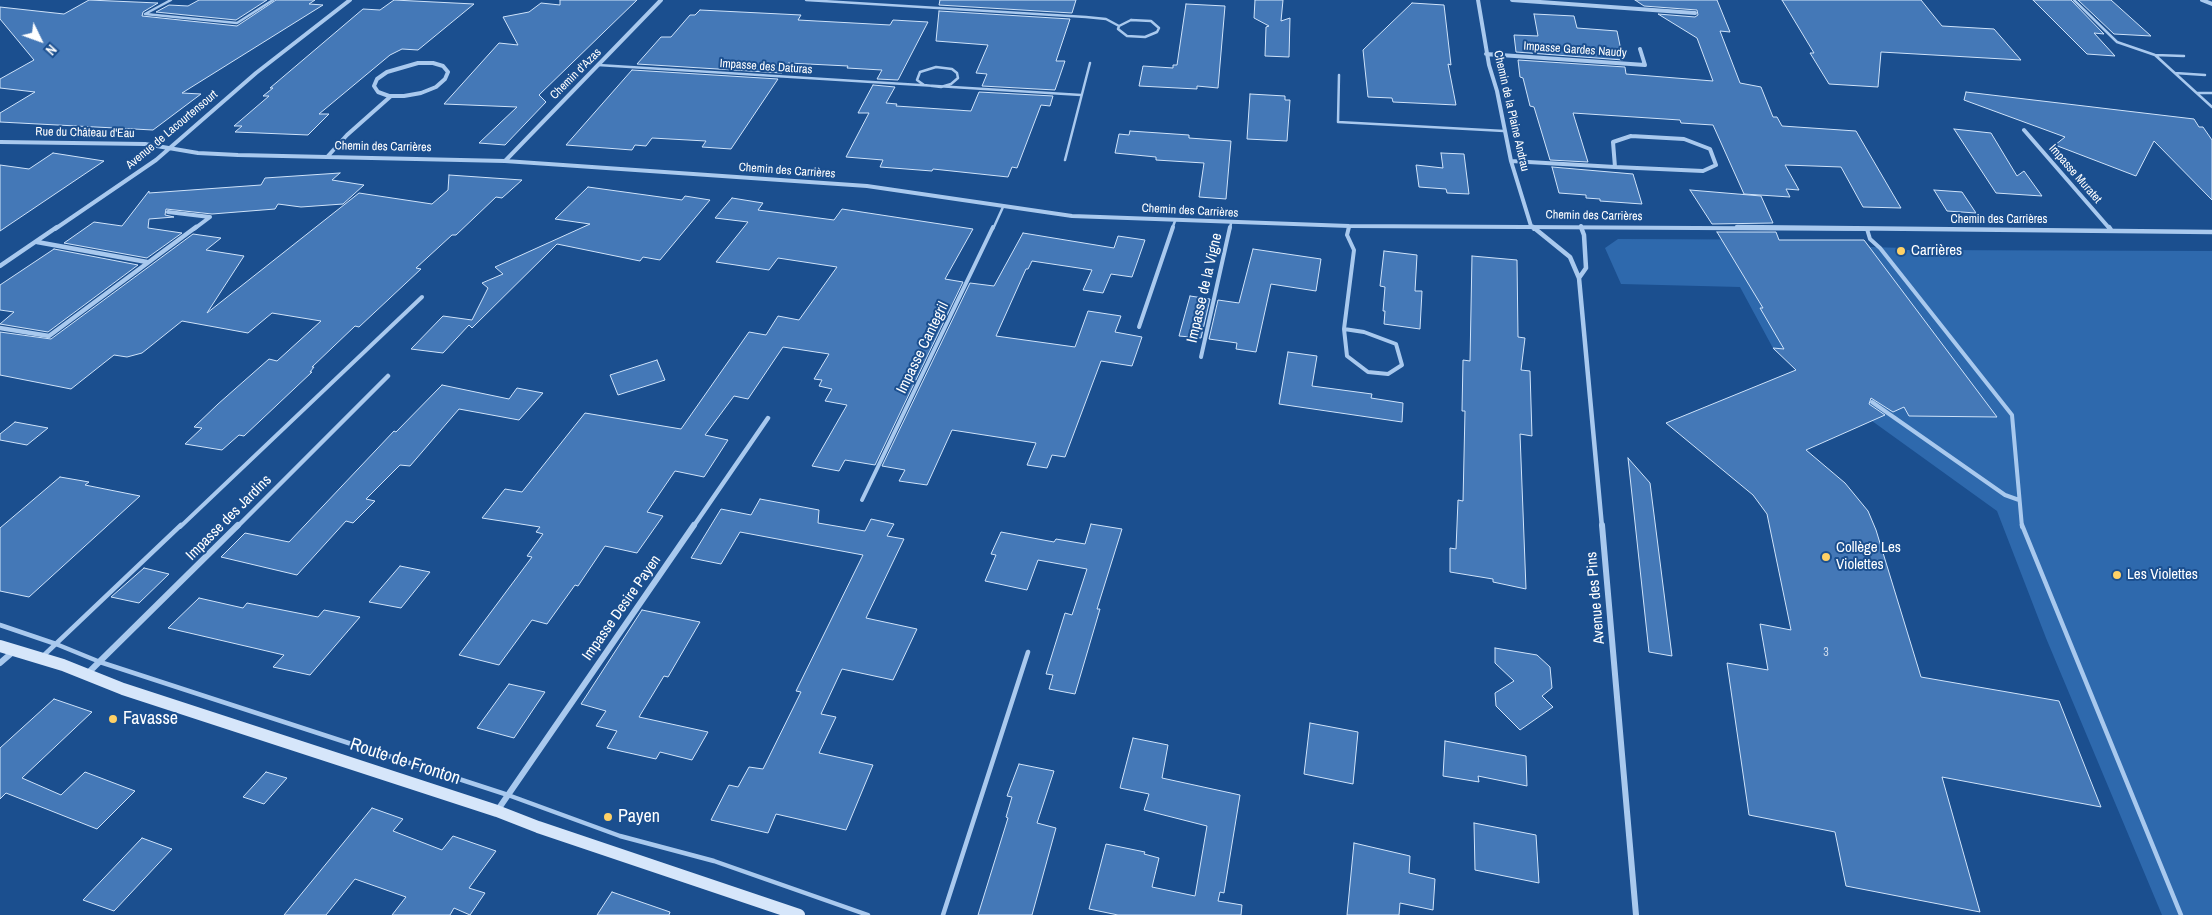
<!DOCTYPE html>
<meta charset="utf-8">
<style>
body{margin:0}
#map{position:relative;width:2212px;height:915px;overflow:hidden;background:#1b4f8f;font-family:"Archivo Narrow",sans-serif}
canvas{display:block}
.north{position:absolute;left:15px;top:15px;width:50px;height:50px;-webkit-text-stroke:4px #1b4f8f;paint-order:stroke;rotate:132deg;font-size:14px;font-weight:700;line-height:20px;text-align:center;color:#fff}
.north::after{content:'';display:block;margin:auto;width:18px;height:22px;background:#fff;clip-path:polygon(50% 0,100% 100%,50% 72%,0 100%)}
</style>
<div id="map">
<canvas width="2212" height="915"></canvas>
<div class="north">N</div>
</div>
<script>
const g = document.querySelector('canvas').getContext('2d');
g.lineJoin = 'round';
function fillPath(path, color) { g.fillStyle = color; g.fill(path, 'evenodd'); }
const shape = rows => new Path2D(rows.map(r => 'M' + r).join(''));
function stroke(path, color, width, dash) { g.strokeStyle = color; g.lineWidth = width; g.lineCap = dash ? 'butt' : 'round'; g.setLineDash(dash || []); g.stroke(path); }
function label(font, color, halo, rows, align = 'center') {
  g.font = font + ' "Archivo Narrow",sans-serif'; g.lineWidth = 4; g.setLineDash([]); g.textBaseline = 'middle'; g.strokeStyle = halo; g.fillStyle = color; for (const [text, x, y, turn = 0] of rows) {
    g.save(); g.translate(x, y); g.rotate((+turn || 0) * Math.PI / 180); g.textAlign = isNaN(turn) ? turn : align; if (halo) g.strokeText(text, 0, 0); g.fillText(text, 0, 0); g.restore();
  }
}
fillPath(shape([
 [1618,239,1864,240,1870,247,1905,248,1907,250,2212,251,2212,915,2162,915,2046,638,1997,511,1779,354,1774,350,1740,287,1621,284,1605,248]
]), '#2e69ad');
const building = shape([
 [89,0,158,3,143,12,142,16,237,26,276,0,315,0,309,4,323,5,182,93,201,94,153,130,0,122,0,113,35,92,0,88,0,79,34,60,0,19,0,7,64,14,89,0],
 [199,0,267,0,236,20,156,12,169,5,188,6,199,0],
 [394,0,474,4,418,50,402,49,390,55,319,114,329,114,308,135,235,132,242,126,234,126,269,96,263,96,273,88,270,88,363,9,380,10,394,0],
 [560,0,637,0,539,95,546,102,505,145,479,143,517,107,444,104,499,43,518,45,503,17,529,12,541,3,560,5,560,0],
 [940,0,1076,0,1072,13,939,5,940,0],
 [1255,0,1283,0,1281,21,1290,18,1289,57,1265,56,1266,27,1269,26,1254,18,1255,0],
 [1635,0,1717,0,1730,32,1720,31,1740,83,1761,87,1773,117,1777,117,1782,126,1856,131,1901,208,1863,207,1841,167,1785,165,1799,190,1786,189,1790,197,1744,194,1713,125,1681,123,1680,120,1573,113,1588,162,1550,160,1534,107,1530,106,1523,78,1520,77,1518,60,1625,67,1626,74,1713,81,1697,38,1658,14,1695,17,1698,15,1697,10,1644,6,1635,0],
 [1782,0,1921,0,1942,26,1994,29,2021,60,1881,52,1878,87,1829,84,1810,53,1814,53,1782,0],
 [2033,0,2071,0,2104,34,2094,33,2115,56,2087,54,2033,0],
 [2078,0,2111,0,2151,36,2114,34,2078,0],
 [1412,3,1444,5,1451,65,1448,64,1456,105,1393,102,1392,98,1368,97,1363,50,1412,3],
 [1186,4,1225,6,1218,88,1197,86,1197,89,1139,86,1143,66,1173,68,1173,65,1177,65,1186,4],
 [700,10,801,15,798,20,890,25,893,20,928,22,898,80,877,79,882,70,847,68,848,66,788,63,782,73,637,64,661,37,671,37,690,15,695,15,700,10],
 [939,11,1070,19,1056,61,1065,61,1055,90,982,86,987,74,976,73,988,45,936,41,939,11],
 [1534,14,1574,16,1577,28,1617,31,1623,60,1516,52,1514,35,1538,36,1534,14],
 [632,70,778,79,731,149,702,147,706,141,652,138,646,146,635,145,632,150,566,145,632,70],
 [873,85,895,87,886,103,897,104,896,106,971,111,979,92,1053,96,1050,106,1041,105,1017,168,1012,167,1008,177,933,169,932,171,880,167,883,160,846,157,869,113,858,113,873,85],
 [1966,92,2194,119,2199,127,2203,127,2212,140,2212,200,2154,141,2136,176,2055,145,2065,137,1964,100,1966,92],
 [1250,94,1285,96,1285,100,1290,100,1287,141,1247,139,1250,94],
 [1954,129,1991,133,2017,176,2024,171,2042,196,1996,193,1954,129],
 [1130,131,1189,135,1189,138,1231,141,1226,199,1199,197,1204,163,1156,160,1156,157,1115,153,1119,134,1129,135,1130,131],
 [53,153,104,161,0,231,0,165,29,169,53,153],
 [1441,153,1464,154,1469,194,1447,193,1446,189,1419,187,1416,165,1443,168,1441,153],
 [1552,167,1633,174,1642,204,1600,201,1600,199,1586,198,1586,195,1559,193,1552,167],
 [340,173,332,180,364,185,343,204,301,207,278,204,275,209,212,214,166,209,165,215,174,217,149,219,148,228,182,233,147,258,64,243,94,222,122,226,149,191,149,193,261,185,265,178,340,173],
 [449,175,522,180,502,198,496,197,456,235,452,235,416,268,421,269,359,327,355,326,312,367,314,367,310,372,312,372,244,436,239,435,222,450,185,444,202,428,194,427,218,404,269,359,277,361,321,321,272,313,248,333,182,321,142,353,127,357,114,355,71,389,0,375,0,332,51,339,193,234,221,238,206,250,244,256,207,313,359,193,432,204,448,190,449,175],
 [588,187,682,200,685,196,710,200,660,260,643,257,640,261,557,244,472,328,469,325,443,353,411,349,443,316,472,320,488,288,482,283,503,274,495,267,590,224,555,219,588,187],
 [1690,190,1761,196,1773,223,1712,224,1690,190],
 [1934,190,1962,192,1976,213,1947,211,1934,190],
 [732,198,763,203,758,210,834,220,842,209,973,229,945,279,963,282,875,465,845,460,839,471,812,466,847,405,825,401,832,389,819,386,822,380,814,379,829,354,783,347,748,399,734,396,705,435,728,440,704,477,675,471,647,512,663,516,637,553,605,546,578,586,575,585,547,624,532,620,499,665,459,655,532,557,527,556,543,534,536,532,540,527,482,518,505,489,522,492,585,413,681,429,749,332,766,335,778,316,799,320,837,267,778,258,769,270,716,262,748,222,715,218,732,198],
 [1717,232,1776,232,1779,240,1864,240,1997,417,1909,416,1904,407,1893,412,1871,398,1869,404,1885,415,1806,450,1845,483,1868,511,1876,530,1921,677,2059,701,2101,807,1942,777,1980,912,1846,886,1835,832,1749,815,1727,663,1768,670,1760,624,1791,630,1767,514,1753,495,1666,423,1796,370,1773,348,1784,349,1760,308,1763,308,1717,232],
 [1023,233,1114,248,1118,236,1145,240,1132,277,1111,274,1103,293,1083,290,1092,270,1032,261,1028,269,1026,269,996,336,1075,347,1088,311,1121,316,1115,332,1142,337,1132,366,1101,361,1065,457,1052,455,1047,468,1027,465,1036,443,952,430,927,485,899,481,905,470,882,466,970,283,994,286,1023,233],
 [54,249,138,265,48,332,0,324,14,312,0,310,0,285,54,249],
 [1253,249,1321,259,1316,291,1271,284,1256,352,1236,349,1237,343,1209,339,1218,300,1239,303,1253,249],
 [1384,251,1417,255,1415,291,1422,291,1420,329,1384,324,1385,311,1383,311,1385,287,1380,286,1384,251],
 [1472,256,1517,260,1518,337,1525,338,1521,370,1530,371,1532,436,1520,434,1526,589,1493,582,1493,579,1450,572,1450,548,1456,549,1458,500,1463,501,1465,411,1462,411,1463,360,1470,361,1472,256],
 [1190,296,1210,299,1201,338,1179,336,1190,296],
 [1288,352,1317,356,1312,386,1372,394,1371,398,1403,403,1402,422,1279,404,1288,352],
 [657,360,665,380,618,395,610,375,657,360],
 [442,385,509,399,517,388,543,393,519,420,459,409,410,466,400,465,366,499,375,501,353,523,346,521,297,575,221,557,245,533,289,542,394,431,396,432,442,385],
 [15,422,48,428,27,445,0,440,0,434,15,422],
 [1628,458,1650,483,1672,656,1649,652,1628,458],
 [60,477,89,482,85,485,140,496,29,597,0,591,0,528,60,477],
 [760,499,819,510,818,523,865,531,871,519,894,524,887,536,904,539,866,618,917,629,893,680,842,669,821,714,836,717,819,753,873,765,846,830,776,814,768,833,711,820,729,785,738,787,749,767,763,769,801,692,796,691,863,555,740,532,721,564,691,558,721,509,751,515,760,499],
 [1091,524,1122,529,1097,609,1100,609,1075,694,1049,689,1053,675,1046,674,1065,613,1072,615,1087,569,1038,560,1027,590,985,581,996,555,991,554,1001,532,1054,542,1056,539,1085,544,1091,524],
 [400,566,430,572,401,608,369,602,400,566],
 [144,568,169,574,139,603,111,597,144,568],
 [199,598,243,608,247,603,318,617,324,610,360,617,310,675,273,667,284,655,168,628,199,598],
 [642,610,700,622,668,677,664,676,639,717,708,732,692,760,660,752,656,759,607,748,617,731,596,726,606,711,581,704,642,610],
 [1495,648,1537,655,1550,667,1552,688,1542,696,1553,707,1520,730,1496,706,1495,693,1514,681,1495,663,1495,648],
 [509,684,545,692,514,738,477,728,509,684],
 [54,699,92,712,22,778,61,795,85,772,135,791,97,829,6,793,0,799,0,748,54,699],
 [1310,723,1358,732,1353,784,1304,774,1310,723],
 [1133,738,1168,745,1162,778,1240,795,1224,893,1220,892,1218,901,1242,905,1241,915,1118,915,1089,909,1106,844,1145,852,1144,854,1159,858,1152,887,1195,896,1207,826,1144,810,1149,794,1120,788,1133,738],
 [1445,741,1526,756,1527,786,1478,776,1479,782,1443,776,1445,741],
 [1019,764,1054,771,1037,823,1056,828,1032,915,978,915,1008,818,1006,817,1012,797,1007,796,1019,764],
 [266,772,287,778,264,804,243,797,266,772],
 [372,808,403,819,393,831,442,850,453,836,496,851,469,888,485,893,470,915,454,908,450,915,392,915,406,897,355,879,326,915,284,915,372,808],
 [1474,823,1536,835,1539,883,1475,870,1474,823],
 [142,838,172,849,114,911,83,900,142,838],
 [1354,843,1410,856,1409,873,1435,879,1433,910,1400,903,1399,915,1347,915,1354,843],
 [612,892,670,912,669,915,597,915,612,892]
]);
fillPath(building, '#4478b7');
stroke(building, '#cfe3fa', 1);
stroke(shape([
 [171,0,145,14,237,23,273,0],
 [806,0,1086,17,1106,19,1119,26],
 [2074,0,2117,42,2155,55,2184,56],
 [1131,20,1151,21,1159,28,1157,32,1145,37,1127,36,1118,29,1119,26,1131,20],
 [2155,55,2212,107],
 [598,65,1081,95],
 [936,67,952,69,957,73,958,78,951,84,941,87,924,85,917,80,920,72,936,67],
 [2175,73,2205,75],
 [1339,75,1338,122,1504,131],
 [2197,93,2212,93],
 [1065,160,1090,63],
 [993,229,1003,207],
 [1172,229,1175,221],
 [1230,229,1231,223],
 [1348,229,1349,226]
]), '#a9c9ee', 2.5);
stroke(shape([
 [1867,229,1870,239,1880,248,2012,415,2022,527],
 [1139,327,1173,227],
 [1344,329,1364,332,1396,344,1402,365,1388,374,1368,372,1347,356,1344,329],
 [1344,329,1354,250,1347,235,1349,227],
 [1201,357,1230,227],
 [1872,402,2005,495,2019,500],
 [862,500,993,227],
 [180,527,422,297]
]), '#a9c9ee', 4);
stroke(shape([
 [2022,525,2181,915],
 [0,625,56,644,100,662,508,795,620,836,714,861,868,915],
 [42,657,181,525],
 [943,915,1028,652]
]), '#a9c9ee', 4.5);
stroke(shape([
 [1478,0,1489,65,1497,91,1511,161,1531,226,1534,229],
 [1512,0,1695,13],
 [2202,0,2212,4],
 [1486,54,1645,65,1640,49],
 [418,63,433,63,443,66,448,72,445,79,436,87,421,93,404,96,389,96,378,92,374,86,377,79,387,72,418,63],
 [2024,130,2110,229],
 [1631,136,1684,139,1710,149,1716,165,1703,171,1615,167,1613,142,1631,136],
 [0,142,145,144,198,153,238,155,505,161,867,186,1072,216,1349,226,1869,229],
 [328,156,347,135,391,96],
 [505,161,661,0],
 [1511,161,1615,167],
 [168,212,210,217,194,229],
 [1581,226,1582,229],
 [55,229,156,160,256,73,350,0]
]), '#a9c9ee', 4);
stroke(shape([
 [1533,227,1570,257,1579,278,1602,527],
 [1737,227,2212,232],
 [2109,227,2111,230],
 [37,242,147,262],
 [0,266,57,227],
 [1579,278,1586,268,1584,235,1581,227],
 [0,328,49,336,196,227],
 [237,527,388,376],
 [693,527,768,418]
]), '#a9c9ee', 4.5);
stroke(shape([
 [1602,525,1636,915],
 [0,663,14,651],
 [87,674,238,525],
 [497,811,694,525]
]), '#a9c9ee', 6);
stroke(shape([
 [0,646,63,665,123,689,497,811,538,827,799,915]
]), '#d6e6fa', 12);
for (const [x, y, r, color] of [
 [1901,251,5,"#ffd166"],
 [1826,557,5,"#ffd166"],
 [2117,575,5,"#ffd166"],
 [113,719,5,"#ffd166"],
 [608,817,5,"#ffd166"]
]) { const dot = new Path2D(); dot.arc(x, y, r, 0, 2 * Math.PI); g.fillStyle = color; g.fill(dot); stroke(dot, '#1b4f8f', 2); }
label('12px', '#fff', '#1b4f8f', [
 ["Impasse Gardes Naudy",1575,50,4],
 ["Impasse des Daturas",766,67,4],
 ["Chemin d'Azas",576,74,-45],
 ["Chemin de la Plaine Andrau",1511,111,77],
 ["Avenue de Lacourtensourt",172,130,-40],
 ["Rue du Château d'Eau",85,133,1],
 ["Chemin des Carrières",383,147,1],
 ["Chemin des Carrières",787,171,4],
 ["Impasse Muratet",2075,174,49],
 ["Chemin des Carrières",1190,211,3],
 ["Chemin des Carrières",1594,216,1],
 ["Chemin des Carrières",1999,220]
]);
label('12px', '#d0dded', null, [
 ["3",1826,653]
]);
label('15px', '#fff', '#1b4f8f', [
 ["Carrières",1911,251],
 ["Collège Les",1836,548],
 ["Violettes",1836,565],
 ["Les Violettes",2127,575]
], 'left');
label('15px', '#fff', '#1b4f8f', [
 ["Impasse de la Vigne",1205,288,-77],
 ["Impasse Cantegril",923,348,-64],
 ["Impasse des Jardins",229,518,-45],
 ["Avenue des Pins",1596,598,-95],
 ["Impasse Desire Payen",622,608,-55]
]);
label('18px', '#fff', '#1b4f8f', [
 ["Favasse",123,719],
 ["Payen",618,817]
], 'left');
label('18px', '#fff', '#1b4f8f', [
 ["Route de Fronton",405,762,18]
]);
</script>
